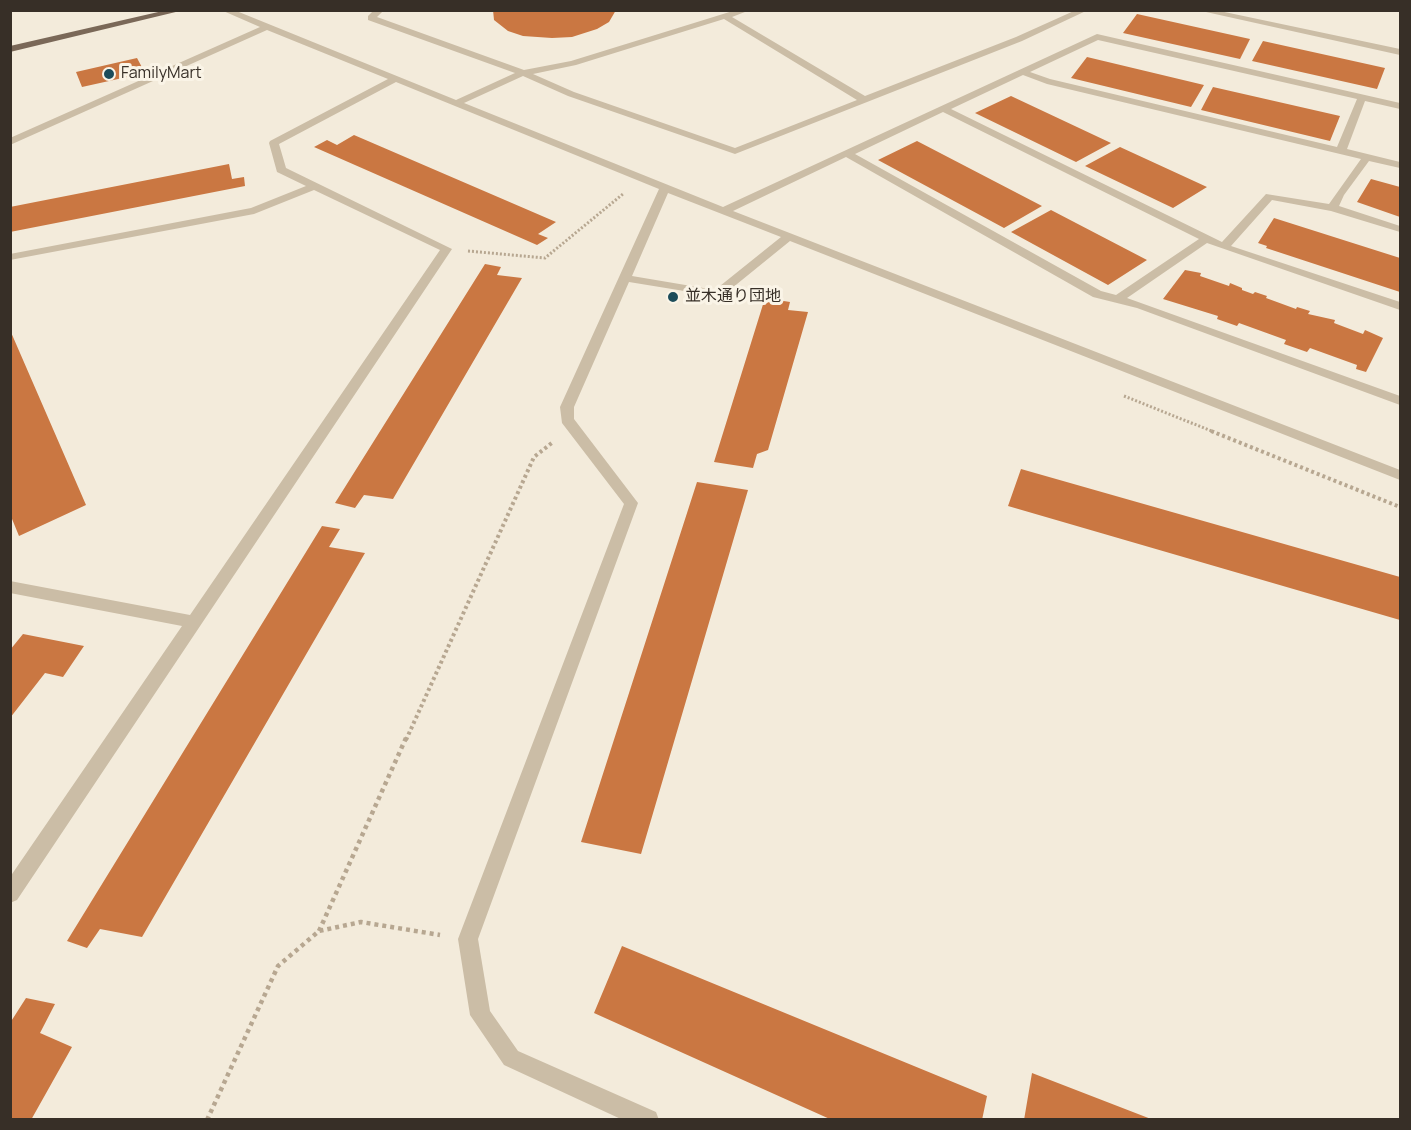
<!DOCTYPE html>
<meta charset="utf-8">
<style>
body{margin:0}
#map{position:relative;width:1411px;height:1130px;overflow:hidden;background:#f3ebdb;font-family:Manrope,sans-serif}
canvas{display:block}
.frame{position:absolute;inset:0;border:12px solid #372f27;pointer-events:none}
</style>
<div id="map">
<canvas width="1411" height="1130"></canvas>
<div class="frame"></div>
</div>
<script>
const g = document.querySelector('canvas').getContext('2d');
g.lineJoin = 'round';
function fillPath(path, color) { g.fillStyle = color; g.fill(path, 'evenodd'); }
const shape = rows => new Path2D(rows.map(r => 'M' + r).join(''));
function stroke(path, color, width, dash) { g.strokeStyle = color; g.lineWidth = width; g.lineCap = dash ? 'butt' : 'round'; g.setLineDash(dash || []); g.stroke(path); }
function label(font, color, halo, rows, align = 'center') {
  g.font = font + ' Manrope,"Noto Sans JP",sans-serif'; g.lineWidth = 6; g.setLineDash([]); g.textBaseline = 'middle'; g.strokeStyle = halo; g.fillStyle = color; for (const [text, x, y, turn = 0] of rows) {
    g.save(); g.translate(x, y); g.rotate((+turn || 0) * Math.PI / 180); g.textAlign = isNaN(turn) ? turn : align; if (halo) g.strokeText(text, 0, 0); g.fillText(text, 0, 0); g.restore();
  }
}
fillPath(shape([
 [493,10,616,10,609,22,597,29,572,37,552,38,523,36,508,31,494,20],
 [1137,14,1250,39,1240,59,1123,33],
 [1263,41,1385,68,1377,89,1252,61],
 [1087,57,1204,85,1191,107,1071,78],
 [137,58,145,73,82,87,76,72],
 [1213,87,1340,116,1330,141,1201,110],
 [1011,96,1111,143,1076,162,975,113],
 [354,135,556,222,538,234,548,238,537,245,314,147,327,140,337,145],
 [917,141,1042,206,1004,228,878,160],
 [1120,147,1207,187,1173,208,1085,166],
 [229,164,232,179,244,177,245,186,10,232,10,207],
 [1371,179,1400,187,1400,217,1357,202],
 [1051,210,1147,260,1108,285,1011,232],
 [1274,218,1400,258,1400,292,1266,248,1267,246,1258,243],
 [485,264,501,267,497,275,522,278,393,499,364,495,355,508,335,503],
 [1185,270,1201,273,1200,276,1229,286,1230,283,1242,288,1242,290,1253,294,1255,292,1267,296,1266,298,1296,309,1297,307,1310,311,1308,314,1335,320,1334,323,1363,334,1365,330,1383,338,1366,372,1356,369,1357,365,1310,348,1307,352,1284,344,1286,340,1239,323,1237,326,1217,319,1218,316,1163,299],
 [765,298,790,302,788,310,808,312,768,450,757,454,753,468,714,462],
 [10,330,86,505,19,536,10,514],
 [1021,469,1400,577,1400,620,1008,506],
 [697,482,748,490,641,854,581,842],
 [322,526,340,529,329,547,365,553,142,937,100,929,87,948,67,941],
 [23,634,84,646,63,677,45,673,10,718,10,650],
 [622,946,987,1096,982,1120,832,1120,594,1013],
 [26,998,55,1004,40,1033,72,1047,31,1120,10,1120,10,1023],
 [1032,1073,1151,1119,1151,1120,1024,1120]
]), '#ca7742');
stroke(shape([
 [468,251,545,258,623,194],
 [1124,396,1214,432]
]), '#b7a791', 3, [2, 2]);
stroke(shape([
 [1211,431,1400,507],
 [406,740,534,457,553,442]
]), '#b7a791', 4, [3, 3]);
stroke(shape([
 [319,931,406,738],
 [207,1120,278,966,319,931,361,922,440,935]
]), '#b7a791', 4.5, [4, 4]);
fillPath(shape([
 [221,10,234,10,456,100,515,73,368,20,368,16,374,10,384,10,377,17,524,70,571,61,736,10,750,10,732,17,865,96,1016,37,1076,10,1088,10,1022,41,735,154,568,96,523,76,464,103,723,207,1097,34,1400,103,1400,109,1365,101,1347,149,1400,162,1400,168,1369,161,1344,195,1339,206,1400,226,1400,232,1331,211,1272,200,1231,246,1400,302,1400,310,1207,243,1127,298,1400,396,1400,405,1137,308,1093,297,846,157,733,211,1400,470,1400,480,790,241,721,297,629,282,574,407,574,419,638,503,478,939,490,1011,518,1051,656,1112,659,1120,623,1120,504,1065,470,1015,458,939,624,504,562,423,560,407,659,189,396,82,279,144,286,168,452,249,17,900,10,903,10,877,182,626,10,593,10,581,190,615,440,250,314,190,254,214,10,260,10,254,251,208,306,186,277,172,269,143,270,141,388,79,267,30,10,145,10,138,260,27,221,10],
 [724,19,857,100,735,148,574,92,533,74,576,65,724,19],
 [1098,40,1357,99,1337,147,1050,79,1030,72,1098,40],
 [1023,75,1047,84,1361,159,1329,204,1266,194,1222,242,951,109,1023,75],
 [943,112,1199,239,1116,295,1101,291,855,154,943,112],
 [668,193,781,237,715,290,632,276,668,193],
 [1197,10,1215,10,1400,49,1400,55,1197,10]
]), '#cbbda6');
fillPath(shape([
 [167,10,184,10,10,52,10,46,167,10]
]), '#7a6858');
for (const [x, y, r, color] of [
 [109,74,6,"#1c4c5a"],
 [673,297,6,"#1c4c5a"]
]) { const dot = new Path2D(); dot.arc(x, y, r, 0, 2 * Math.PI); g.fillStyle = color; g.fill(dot); stroke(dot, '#faf4e7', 2); }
label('16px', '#372f27', '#faf4e7', [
 ["FamilyMart",121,74],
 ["並木通り団地",685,297]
], 'left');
</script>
